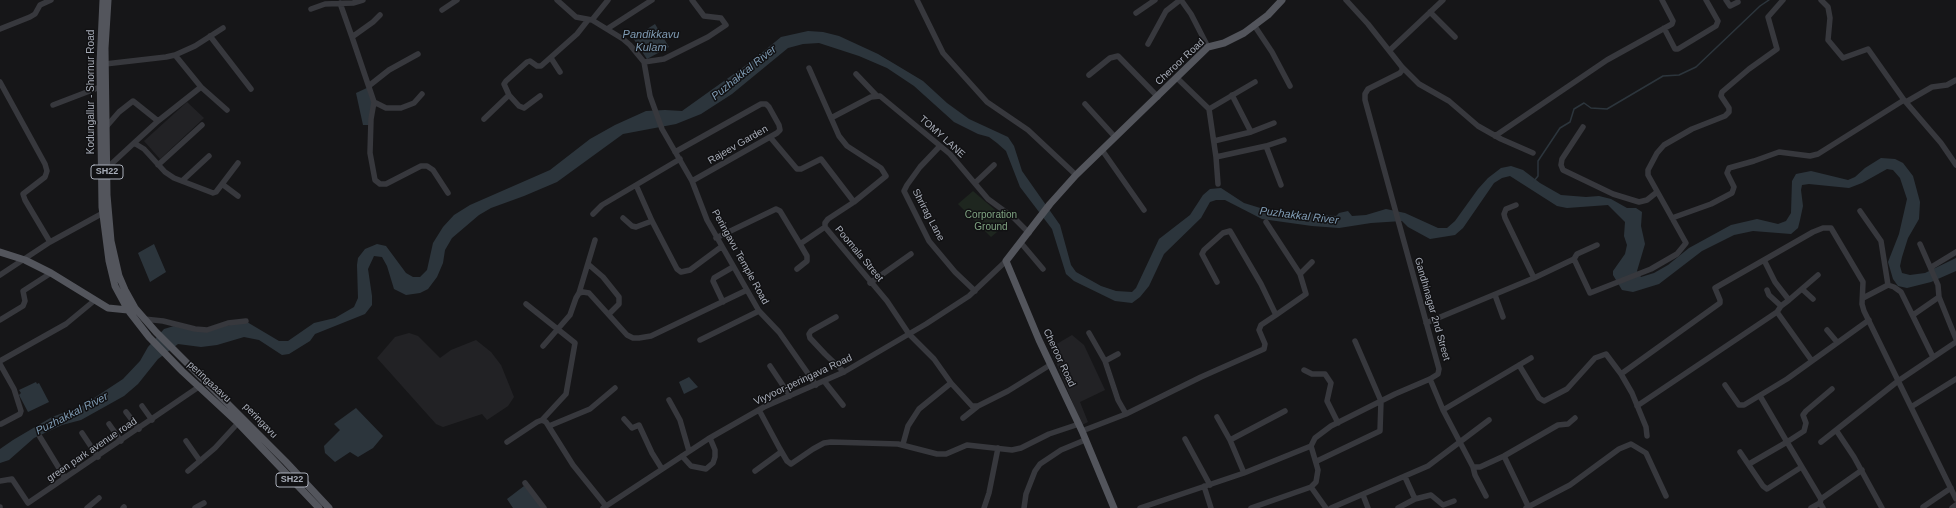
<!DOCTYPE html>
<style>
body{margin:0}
canvas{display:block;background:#161618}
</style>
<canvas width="1956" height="508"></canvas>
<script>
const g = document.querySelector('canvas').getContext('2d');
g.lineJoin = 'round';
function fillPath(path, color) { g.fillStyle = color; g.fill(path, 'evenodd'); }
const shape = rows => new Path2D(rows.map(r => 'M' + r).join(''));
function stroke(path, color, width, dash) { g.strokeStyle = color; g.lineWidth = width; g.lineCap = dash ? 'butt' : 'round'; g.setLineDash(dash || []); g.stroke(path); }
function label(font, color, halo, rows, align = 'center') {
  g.font = font + ' Helvetica,sans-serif'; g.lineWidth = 3; g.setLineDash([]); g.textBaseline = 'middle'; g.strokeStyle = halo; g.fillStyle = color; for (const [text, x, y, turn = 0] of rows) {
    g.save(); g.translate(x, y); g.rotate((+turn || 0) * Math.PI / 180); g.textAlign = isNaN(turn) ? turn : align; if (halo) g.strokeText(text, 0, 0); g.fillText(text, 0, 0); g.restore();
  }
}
fillPath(shape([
 [187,102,204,118,160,159,144,141],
 [409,333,418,336,440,358,451,350,476,340,491,352,501,365,514,397,508,406,487,420,482,414,443,427,436,424,377,358,395,337],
 [1072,335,1084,345,1105,390,1080,402,1088,422,1082,425,1050,348]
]), '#222225');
fillPath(shape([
 [973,191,1009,222,991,237,958,204]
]), '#1e261f');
fillPath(shape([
 [655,24,669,47,647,59,633,38],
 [808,31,823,32,839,36,878,54,923,81,947,103,969,119,1008,137,1014,146,1022,171,1060,225,1071,265,1076,272,1101,286,1116,291,1132,292,1136,288,1159,239,1190,215,1203,195,1210,189,1221,188,1244,203,1270,211,1336,216,1339,213,1348,211,1352,216,1366,215,1386,209,1405,213,1438,228,1447,228,1455,221,1478,189,1488,178,1501,168,1511,166,1523,170,1540,183,1561,195,1586,197,1599,196,1611,199,1627,208,1636,208,1642,212,1641,226,1645,244,1637,271,1641,277,1654,273,1668,265,1689,248,1731,225,1757,219,1778,224,1786,221,1791,213,1792,181,1796,174,1811,171,1848,180,1855,177,1865,168,1881,158,1895,159,1903,163,1913,176,1920,202,1919,219,1908,238,1902,257,1900,266,1902,273,1910,275,1925,273,1956,258,1956,271,1931,282,1907,288,1898,286,1893,279,1888,262,1899,234,1907,199,1900,178,1893,170,1887,169,1862,183,1849,188,1809,184,1802,185,1801,190,1803,206,1800,220,1798,228,1791,234,1753,231,1734,235,1702,251,1659,284,1633,292,1622,290,1613,275,1613,271,1625,254,1627,245,1624,236,1625,222,1608,205,1567,208,1557,206,1510,176,1502,178,1494,183,1463,228,1455,235,1430,239,1408,227,1402,221,1371,223,1339,228,1312,226,1262,219,1225,200,1216,200,1210,202,1201,218,1164,254,1149,286,1140,297,1132,303,1115,301,1074,281,1066,274,1052,229,1020,187,1006,151,997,143,989,137,978,134,954,122,914,86,887,68,859,56,819,43,803,44,788,48,732,94,701,114,676,124,623,134,557,182,524,196,491,208,479,215,452,238,445,250,443,263,437,277,428,289,420,293,406,295,394,289,387,266,382,257,374,256,368,269,372,296,372,305,365,314,315,334,310,341,289,354,282,355,259,340,244,337,217,345,201,347,178,344,158,359,138,384,124,396,81,420,62,425,34,438,9,460,0,463,0,449,13,440,52,417,82,406,123,379,140,361,148,347,164,329,174,326,197,331,247,322,279,341,288,341,314,323,335,318,354,307,358,298,357,265,358,258,365,249,377,244,386,246,406,273,413,277,420,277,427,270,433,243,443,227,454,215,470,205,550,170,590,139,615,125,646,111,665,110,682,111,752,61,781,37],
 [369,87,372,102,369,125,363,125,356,93],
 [154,244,166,272,150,282,138,253],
 [689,377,698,387,684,394,679,382],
 [36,382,37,384,39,383,49,402,28,412,19,395,21,393,19,390],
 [356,408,383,436,373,448,358,457,350,452,335,462,325,453,324,446,340,430,334,424],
 [524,486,544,508,513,508,507,499]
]), '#2c353c');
stroke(shape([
 [1534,181,1538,176,1538,161,1560,128,1570,122,1574,109,1584,103,1591,108,1607,109,1663,76,1679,75,1696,67,1760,6,1769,0]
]), '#2c353c', 1.5);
stroke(shape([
 [557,0,576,17,592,20,623,39,630,45,644,62,650,96,662,129,692,181,707,220,759,311,779,332,816,385],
 [917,0,943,53,987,102,1028,130,1076,175],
 [1181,0,1191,14,1208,47],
 [1346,0,1368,24,1402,67,1419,84,1449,101,1478,126,1501,139,1533,153],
 [1726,0,1730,6,1738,2],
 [1821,0,1828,7,1830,18,1828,40,1843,58,1868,49,1904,100,1941,143,1956,165],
 [340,3,352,37],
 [311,9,325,4,353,3,363,0],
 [442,10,457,0],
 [1430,12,1455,37],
 [1136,13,1155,0],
 [380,15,373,22,352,37,374,102,371,119,370,153,375,180,380,184,386,184,421,166,427,166,433,170,448,193],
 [592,20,608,0],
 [1254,25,1272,52,1290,86],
 [1664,28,1675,49,1678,49,1716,26,1718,21,1706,0],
 [0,29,30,17,35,14,40,5,51,0],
 [607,29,652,0],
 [210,36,251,89],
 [1148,44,1166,11,1180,0],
 [1390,50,1443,0],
 [175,55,201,87,227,110],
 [551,58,560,72],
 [644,62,664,59,708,37,726,25,721,18,704,16,692,0],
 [105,64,166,57,175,55,195,46,223,28],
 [809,68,839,136,847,146,881,168,886,176,854,202,828,219,825,223,825,227,887,301,909,334,934,359,951,383],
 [856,74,876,95],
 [1089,75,1110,58,1118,56,1158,97],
 [1177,78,1209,109,1216,157,1266,146,1281,185],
 [0,82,45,164,47,171,45,177,23,194,25,200,50,242,103,213],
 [370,85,389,70,418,54],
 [509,95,504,84,506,81,527,62,530,61,537,66,541,66,577,34,588,20],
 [1232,95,1251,132],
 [374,102,386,108,401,108,414,103,422,94],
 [1906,102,1932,87,1947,85,1956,80],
 [1085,104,1115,137],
 [53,105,100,87],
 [1209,109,1255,82],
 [831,118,871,97,880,96,950,154,988,199,1014,218,1029,233],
 [484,119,509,95,519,106,524,108,540,96],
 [106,127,119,112,133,101,158,121,201,87],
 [1583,127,1562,159,1561,165,1563,170,1613,194,1639,202,1647,200,1657,192],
 [1495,136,1607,60,1672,24,1673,21,1662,0],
 [770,137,797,169,801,169,821,159,854,202],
 [1214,141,1251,132,1274,123],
 [134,143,158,121],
 [940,146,920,167,907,185,904,191,929,241,955,272,975,291],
 [1266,146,1284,140],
 [1102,150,1144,210],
 [675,152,761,104,766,104,769,107,779,125,780,130,777,133,692,181],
 [1216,157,1218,184],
 [680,159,636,185,652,221,677,269,681,272,690,270,721,247],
 [158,165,202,125],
 [107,168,134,143,144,149,165,172,174,178,213,193,216,192,238,163],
 [182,181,209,156],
 [975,183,994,165],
 [222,184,238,196],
 [1516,205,1506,209,1504,214,1505,218,1534,278],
 [1860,211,1881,241,1888,285],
 [593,214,602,205,636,185],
 [623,218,632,226,636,227,652,221],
 [1672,218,1711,204,1732,193,1734,187,1727,173,1729,168,1754,161,1779,152,1810,156,1818,154,1904,100],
 [1266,222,1300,274],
 [716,238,776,209,780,211,800,244,825,227],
 [1021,243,1043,269],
 [1920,244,1938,285,1939,297,1956,339],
 [1574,259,1577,254,1597,245],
 [588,264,603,277,619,297,619,304,609,314],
 [797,269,807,261,807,256,800,244],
 [1931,269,1933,266,1956,252],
 [0,275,50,242],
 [870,283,911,254],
 [1802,289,1813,299],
 [1767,290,1769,295,1781,306],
 [579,293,595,240],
 [1495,295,1503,317],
 [1863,298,1888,285,1894,287,1901,292,1933,357],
 [1789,300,1818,275],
 [723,302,713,281,714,278,733,267],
 [526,304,575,343,566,394,542,420],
 [1276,315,1306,294,1300,274,1312,262],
 [1913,315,1939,297],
 [836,317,811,331,809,334,810,338,825,354,844,372],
 [144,319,163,321,195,329,207,330,228,323,246,321],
 [0,320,23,306,25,301,23,291,51,273],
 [1426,323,1534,278,1574,259,1590,293,1651,269,1677,254,1686,243,1648,175,1648,170,1657,153,1664,145,1692,129,1725,116,1729,112,1729,108,1721,96,1722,92,1749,69,1777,49,1768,17,1783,0],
 [1827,330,1837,342],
 [1089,333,1105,361],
 [700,340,759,311],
 [543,346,570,315,576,298,579,293,583,292,589,293,627,335,633,338,639,338,651,336,747,290],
 [1118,354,1105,361,1118,400,1126,414],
 [0,361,66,324,95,300],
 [1812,361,1869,320],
 [0,364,14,389,21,411,20,414,1,424],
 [1519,365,1539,398,1544,401,1567,389,1595,358,1606,354,1621,374,1632,393,1646,427,1647,436],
 [770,366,790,396],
 [1304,370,1312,374,1325,374,1331,383,1327,401,1338,423],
 [1621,374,1720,303,1720,300,1715,288,1813,232,1823,228,1831,228,1863,282,1862,304,1864,311,1956,499],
 [1430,379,1443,410,1473,467,1480,467,1504,456,1558,425,1568,424,1575,418],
 [824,381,843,405],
 [1725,385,1739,405,1744,405,1787,379,1812,361,1777,312,1781,306,1789,300,1775,282,1764,260],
 [1760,396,1787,442,1804,431,1806,423,1803,415,1806,411,1832,389],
 [669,400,680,420,689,451],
 [142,406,152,420],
 [1637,406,1777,312],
 [1911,407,1956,379],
 [759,410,780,449,787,461,791,464,813,449,824,443,831,442,898,444,937,454,946,454,967,445,1012,450,1021,448,1049,434,1079,424],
 [1443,410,1531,358],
 [126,412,139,429],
 [1217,417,1230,440],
 [963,418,978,406],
 [624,419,632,428,639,425,652,453,662,469],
 [109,424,121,441],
 [549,426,590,409,615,388],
 [1836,430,1854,457,1882,508],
 [1082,431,1126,414,1201,377,1264,349,1265,344,1259,330,1261,325,1276,315,1261,284,1230,231,1223,233,1204,250,1202,254,1217,282],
 [82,433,98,457],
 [40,437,65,478],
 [1185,439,1210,485],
 [186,441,200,461],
 [507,442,537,422,542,420,546,422,573,465,606,506],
 [1821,442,1898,381,1956,342],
 [903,444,908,426,919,409,951,383,972,406,978,406,1008,391,1050,365],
 [1311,446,1318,470,1316,482,1311,487,1326,508],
 [1740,452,1763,486,1767,489,1800,468],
 [682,456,691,466,706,469,713,463,715,457,715,450,710,438],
 [1504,456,1529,508],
 [1317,461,1380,431,1381,401,1355,341],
 [1749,464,1787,442,1821,499,1820,503,1823,508],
 [1473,467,1475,475,1486,496],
 [188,471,215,448,238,423],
 [755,471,781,452],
 [1244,473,1230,440,1285,411],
 [0,481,12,479,28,503,200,386],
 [525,483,544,508],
 [1204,486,1211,508],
 [1363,495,1368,508],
 [1415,499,1431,495,1443,505,1454,501],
 [1821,499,1862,470],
 [0,507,0,508],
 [1923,507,1951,488],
 [87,508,99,498],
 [123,508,124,507],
 [195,508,204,503],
 [603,508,708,439,764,407,844,372,926,324,969,296,1006,261],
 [984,508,989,493,998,448],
 [1024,508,1026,494,1035,471,1040,464,1061,450,1085,440],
 [1140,508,1244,473,1311,446,1315,438,1331,426,1395,394,1430,379,1438,374,1439,369,1365,100,1365,94,1368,89,1400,73,1402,70,1402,67],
 [1251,508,1311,487],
 [1331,508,1428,466,1489,420],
 [1398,508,1415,499,1405,477],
 [1526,508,1570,485,1619,449,1631,444,1646,453,1666,496],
 [1811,508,1820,503],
 [1952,508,1956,505]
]), '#37383d', 5.5);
stroke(shape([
 [103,0,100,64,102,207,109,261,115,286,128,310,149,337,182,371,238,423,319,508],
 [108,0,105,48,107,195,111,241,119,276,125,290,135,308,156,332,286,462,329,508],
 [0,252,25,260,51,273,108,308,128,310],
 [1114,508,1082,431,1039,340,1006,261,1050,204,1076,175,1208,47,1224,43,1244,33,1268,15,1282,0]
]), '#53555c', 7);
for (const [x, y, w] of [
 [107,172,32],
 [292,480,32]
]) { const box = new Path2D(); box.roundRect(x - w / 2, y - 7, w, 14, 3); g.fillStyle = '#111113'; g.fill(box); stroke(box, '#a8adb8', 1); }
label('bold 9px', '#a8adb8', null, [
 ["SH22",107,172],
 ["SH22",292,480]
]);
label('10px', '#a8adb8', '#111113', [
 ["Cheroor Road",1180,62,-43],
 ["Kodungallur - Shornur Road",91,92,-90],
 ["TOMY LANE",942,137,42],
 ["Rajeev Garden",738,145,-30],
 ["Shrirag Lane",928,215,62],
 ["Poomala Street",859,254,50],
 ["Peringavu Temple Road",740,257,61],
 ["Gandhinagar 2nd Street",1432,309,74],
 ["Cheroor Road",1059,358,65],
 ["Viyyoor-peringava Road",803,380,-25],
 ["peringaaavu",209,382,43],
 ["peringavu",260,421,46],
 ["green park avenue road",92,450,-34]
]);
label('10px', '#7fa381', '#111113', [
 ["Corporation",991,215],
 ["Ground",991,227]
]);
label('italic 11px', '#7f9bb3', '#111113', [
 ["Pandikkavu",651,35],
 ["Kulam",651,48],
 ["Puzhakkal River",744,73,-39],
 ["Puzhakkal River",1299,216,7],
 ["Puzhakkal River",72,414,-27]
]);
</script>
